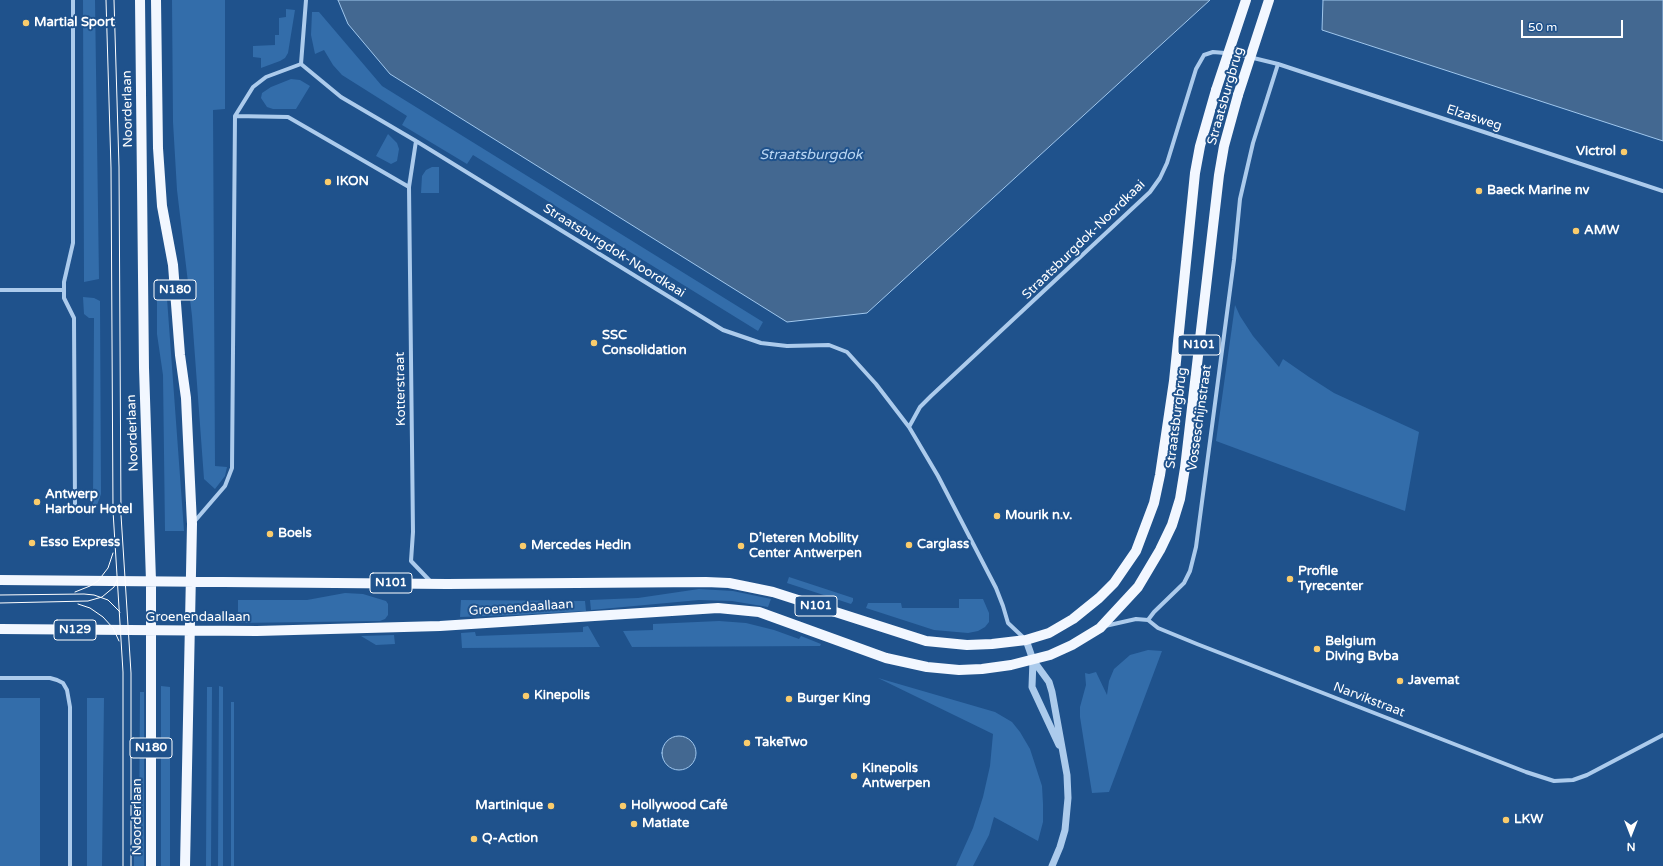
<!DOCTYPE html>
<meta charset="utf-8">
<style>
body{margin:0}
#map{position:relative;width:1663px;height:866px;overflow:hidden;background:#1f528c;font-family:"Varela Round",sans-serif}
canvas{display:block}
.north{position:absolute;left:1611px;top:814px;width:40px;height:40px;-webkit-text-stroke:3px #1f528c;paint-order:stroke;rotate:180deg;font-size:11px;font-weight:700;line-height:16px;text-align:center;color:#fff}
.north::after{content:'';display:block;margin:auto;width:14px;height:18px;background:#fff;clip-path:polygon(50% 0,100% 100%,50% 72%,0 100%)}
.scale{position:absolute;left:1521px;top:20px;width:102px;height:18px;box-sizing:border-box;border:2px solid #fff;border-top:0;padding-left:5px;font-size:12px;line-height:14px;white-space:nowrap;color:#fff;-webkit-text-stroke:3px #1f528c;paint-order:stroke}
</style>
<div id="map">
<canvas width="1663" height="866"></canvas>
<div class="north">N</div>
<div class="scale">50 m</div>
</div>
<script>
const g = document.querySelector('canvas').getContext('2d');
g.lineJoin = 'round';
function fillPath(path, color) { g.fillStyle = color; g.fill(path, 'evenodd'); }
const shape = rows => new Path2D(rows.map(r => 'M' + r).join(''));
function stroke(path, color, width, dash) { g.strokeStyle = color; g.lineWidth = width; g.lineCap = dash ? 'butt' : 'round'; g.setLineDash(dash || []); g.stroke(path); }
function label(font, color, halo, rows, align = 'center') {
  g.font = font + ' "Varela Round",sans-serif'; g.lineWidth = 4; g.setLineDash([]); g.textBaseline = 'middle'; g.strokeStyle = halo; g.fillStyle = color; for (const [text, x, y, turn = 0] of rows) {
    g.save(); g.translate(x, y); g.rotate((+turn || 0) * Math.PI / 180); g.textAlign = isNaN(turn) ? turn : align; if (halo) g.strokeText(text, 0, 0); g.fillText(text, 0, 0); g.restore();
  }
}
fillPath(shape([
 [83,0,95,0,99,279,84,282],
 [172,0,225,0,225,109,213,110,215,466,227,467,225,476,215,489,204,479,192,316,177,190,173,122],
 [286,9,295,10,288,53,285,58,280,61,261,68,261,58,253,57,253,46,275,45,275,35,279,35,279,18,286,17],
 [312,12,319,12,382,86,763,322,758,331,473,155,467,164,402,125,407,116,342,75,333,65,324,50,315,54,311,35],
 [291,79,300,80,310,86,296,109,273,109,267,107,261,98,262,93,271,87],
 [388,134,397,143,399,149,397,161,391,164,376,156],
 [432,167,439,167,439,193,421,193,422,176,426,170],
 [166,285,184,531,165,531,163,375,157,334,157,286],
 [83,297,94,298,100,301,101,494,97,505,93,505,94,318,89,318,84,314],
 [1235,305,1240,316,1253,336,1279,367,1283,359,1309,377,1334,393,1419,432,1405,511,1216,441],
 [789,577,853,598,853,601,851,604,787,583],
 [699,589,733,591,771,599,768,607,732,601,699,600,591,610,590,600,638,598],
 [345,593,363,594,386,601,388,604,388,615,385,619,380,621,238,623,238,600,307,600],
 [959,599,983,599,989,613,989,622,985,627,978,631,968,633,934,630,866,608,868,603,901,603,902,608,959,608],
 [461,600,585,601,586,611,516,615,460,617],
 [719,621,746,623,774,630,799,639,801,636,821,644,820,646,632,647,623,631,653,630,653,624],
 [588,626,600,647,462,648,461,633,475,632,476,636,583,632,583,627],
 [394,635,395,644,376,645,361,636],
 [1148,650,1162,651,1109,792,1092,793,1080,717,1080,707,1086,685,1085,673,1089,674,1096,672,1107,695,1109,681,1114,669,1130,655],
 [878,678,995,712,1012,722,1020,732,1030,749,1042,786,1043,804,1043,822,1038,841,994,817,989,835,973,866,956,866,973,828,983,797,990,766,993,734],
 [161,686,170,687,170,866,161,866],
 [219,686,223,687,223,866,218,866],
 [207,687,212,687,211,866,206,866],
 [140,692,144,692,144,866,134,866,134,835,139,835],
 [0,698,40,698,40,866,0,866],
 [87,698,104,698,102,866,87,866],
 [231,702,234,702,234,866,231,866]
]), '#336daa');
const water = shape([
 [338,0,1210,0,867,313,787,322,390,74,348,24,338,0],
 [1323,0,1663,0,1663,141,1322,30,1323,0],
 '662 753a17 17 0 1 1 34 0a17 17 0 1 1-34 0Z'
]);
fillPath(water, '#436891');
stroke(water, '#a0c7ed', 1);
stroke(shape([
 [73,0,73,243,64,282,64,298,74,318,75,506],
 [301,64,341,97,416,141,723,330,761,343,787,346,829,345,847,352,876,384,909,427,938,476,996,588,1003,606,1008,623,1025,639],
 [301,64,306,0],
 [235,116,288,117,409,187],
 [416,141,409,187,413,532,411,561,431,582],
 [0,290,64,290],
 [909,427,920,407,931,396,1150,192,1160,178,1167,163,1196,69,1204,55,1213,52,1237,54,1278,64,1663,191],
 [194,522,225,486,232,468,235,116,253,87,266,77,301,64],
 [1148,620,1154,612,1184,583,1190,571,1196,547,1234,260,1240,199,1253,143,1278,64],
 [1148,620,1158,628,1197,644,1526,772,1554,781,1573,780,1587,775,1663,735],
 [1105,626,1136,619,1148,620],
 [0,678,50,678,57,680,63,683,67,690,70,707,70,866]
]), '#accbec', 4);
stroke(shape([
 [1026,640,1033,660,1049,682,1052,692,1067,775,1068,798,1065,830,1060,847,1052,866],
 [1033,660,1032,687,1059,745]
]), '#accbec', 7);
stroke(shape([
 [140,0,144,368,151,581,151,866],
 [156,0,158,148,162,206,173,265,180,355,186,398,192,524,185,866],
 [0,580,447,584,706,582,729,583,773,592,926,641,967,645,992,644,1026,640,1049,633,1073,619,1099,598,1114,583,1136,551,1154,503,1160,475,1174,381,1195,173,1200,146,1216,90],
 [0,629,257,631,440,626,718,608,759,612,886,658,927,667,959,670,982,669,1011,665,1050,655,1072,645,1100,628,1138,587,1160,550,1172,525,1180,499,1185,468,1219,175,1224,146,1238,95]
]), '#f2f7ff', 10);
stroke(shape([
 [106,0,111,168,113,511,123,672,123,866],
 [114,0,119,167,121,515,131,673,131,866],
 [75,592,90,586,98,581,108,568,113,553],
 [0,595,84,594,94,595,108,600,120,612],
 [0,603,88,601,102,597,114,587,117,580],
 [78,604,90,608,103,617,113,628,119,641]
]), '#fff', 1);
stroke(shape([
 [1216,90,1246,0],
 [1238,95,1269,0]
]), '#f2f7ff', 10);
for (const [x, y, r, color] of [
 [26,23,4,"#facc6c"],
 [1624,152,4,"#facc6c"],
 [328,182,4,"#facc6c"],
 [1479,191,4,"#facc6c"],
 [1576,231,4,"#facc6c"],
 [594,343,4,"#facc6c"],
 [37,502,4,"#facc6c"],
 [997,516,4,"#facc6c"],
 [270,534,4,"#facc6c"],
 [32,543,4,"#facc6c"],
 [909,545,4,"#facc6c"],
 [523,546,4,"#facc6c"],
 [741,546,4,"#facc6c"],
 [1290,579,4,"#facc6c"],
 [1317,649,4,"#facc6c"],
 [1400,681,4,"#facc6c"],
 [526,696,4,"#facc6c"],
 [789,699,4,"#facc6c"],
 [747,743,4,"#facc6c"],
 [854,776,4,"#facc6c"],
 [551,806,4,"#facc6c"],
 [623,806,4,"#facc6c"],
 [1506,820,4,"#facc6c"],
 [634,824,4,"#facc6c"],
 [474,839,4,"#facc6c"]
]) { const dot = new Path2D(); dot.arc(x, y, r, 0, 2 * Math.PI); g.fillStyle = color; g.fill(dot); stroke(dot, '#1f528c', 1.5); }
for (const [x, y, w] of [
 [175,290,42],
 [1199,345,42],
 [391,583,42],
 [816,606,42],
 [75,630,42],
 [151,748,42]
]) { const box = new Path2D(); box.roundRect(x - w / 2, y - 10, w, 20, 3); g.fillStyle = '#1f528c'; g.fill(box); stroke(box, '#fff', 1); }
label('bold 12px', '#fff', null, [
 ["N180",175,290],
 ["N101",1199,345],
 ["N101",391,583],
 ["N101",816,606],
 ["N129",75,630],
 ["N180",151,748]
]);
label('bold 13px', '#fff', '#1f528c', [
 ["Martial Sport",34,23],
 ["Victrol",1616,152,"right"],
 ["IKON",336,182],
 ["Baeck Marine nv",1487,191],
 ["AMW",1584,231],
 ["SSC",602,336],
 ["Consolidation",602,351],
 ["Antwerp",45,495],
 ["Harbour Hotel",45,510],
 ["Mourik n.v.",1005,516],
 ["Boels",278,534],
 ["D’Ieteren Mobility",749,539],
 ["Center Antwerpen",749,554],
 ["Esso Express",40,543],
 ["Carglass",917,545],
 ["Mercedes Hedin",531,546],
 ["Profile",1298,572],
 ["Tyrecenter",1298,587],
 ["Belgium",1325,642],
 ["Diving Bvba",1325,657],
 ["Javemat",1408,681],
 ["Kinepolis",534,696],
 ["Burger King",797,699],
 ["TakeTwo",755,743],
 ["Kinepolis",862,769],
 ["Antwerpen",862,784],
 ["Martinique",543,806,"right"],
 ["Hollywood Café",631,806],
 ["LKW",1514,820],
 ["Matiate",642,824],
 ["Q-Action",482,839]
], 'left');
label('13px', '#fff', '#1f528c', [
 ["Straatsburgbrug",1226,96,-74],
 ["Noorderlaan",128,109,-91],
 ["Elzasweg",1474,118,18],
 ["Straatsburgdok-Noordkaai",1084,240,-44],
 ["Straatsburgdok-Noordkaai",614,251,32],
 ["Kotterstraat",401,389,-91],
 ["Straatsburgbrug",1177,418,-83],
 ["Vosseschijnstraat",1200,418,-82],
 ["Noorderlaan",133,433,-92],
 ["Groenendaallaan",521,608,-4],
 ["Groenendaallaan",198,618],
 ["Narvikstraat",1369,700,21],
 ["Noorderlaan",138,817,-90]
]);
label('italic 14px', '#b8d5f3', '#1f528c', [
 ["Straatsburgdok",811,155]
]);
</script>
